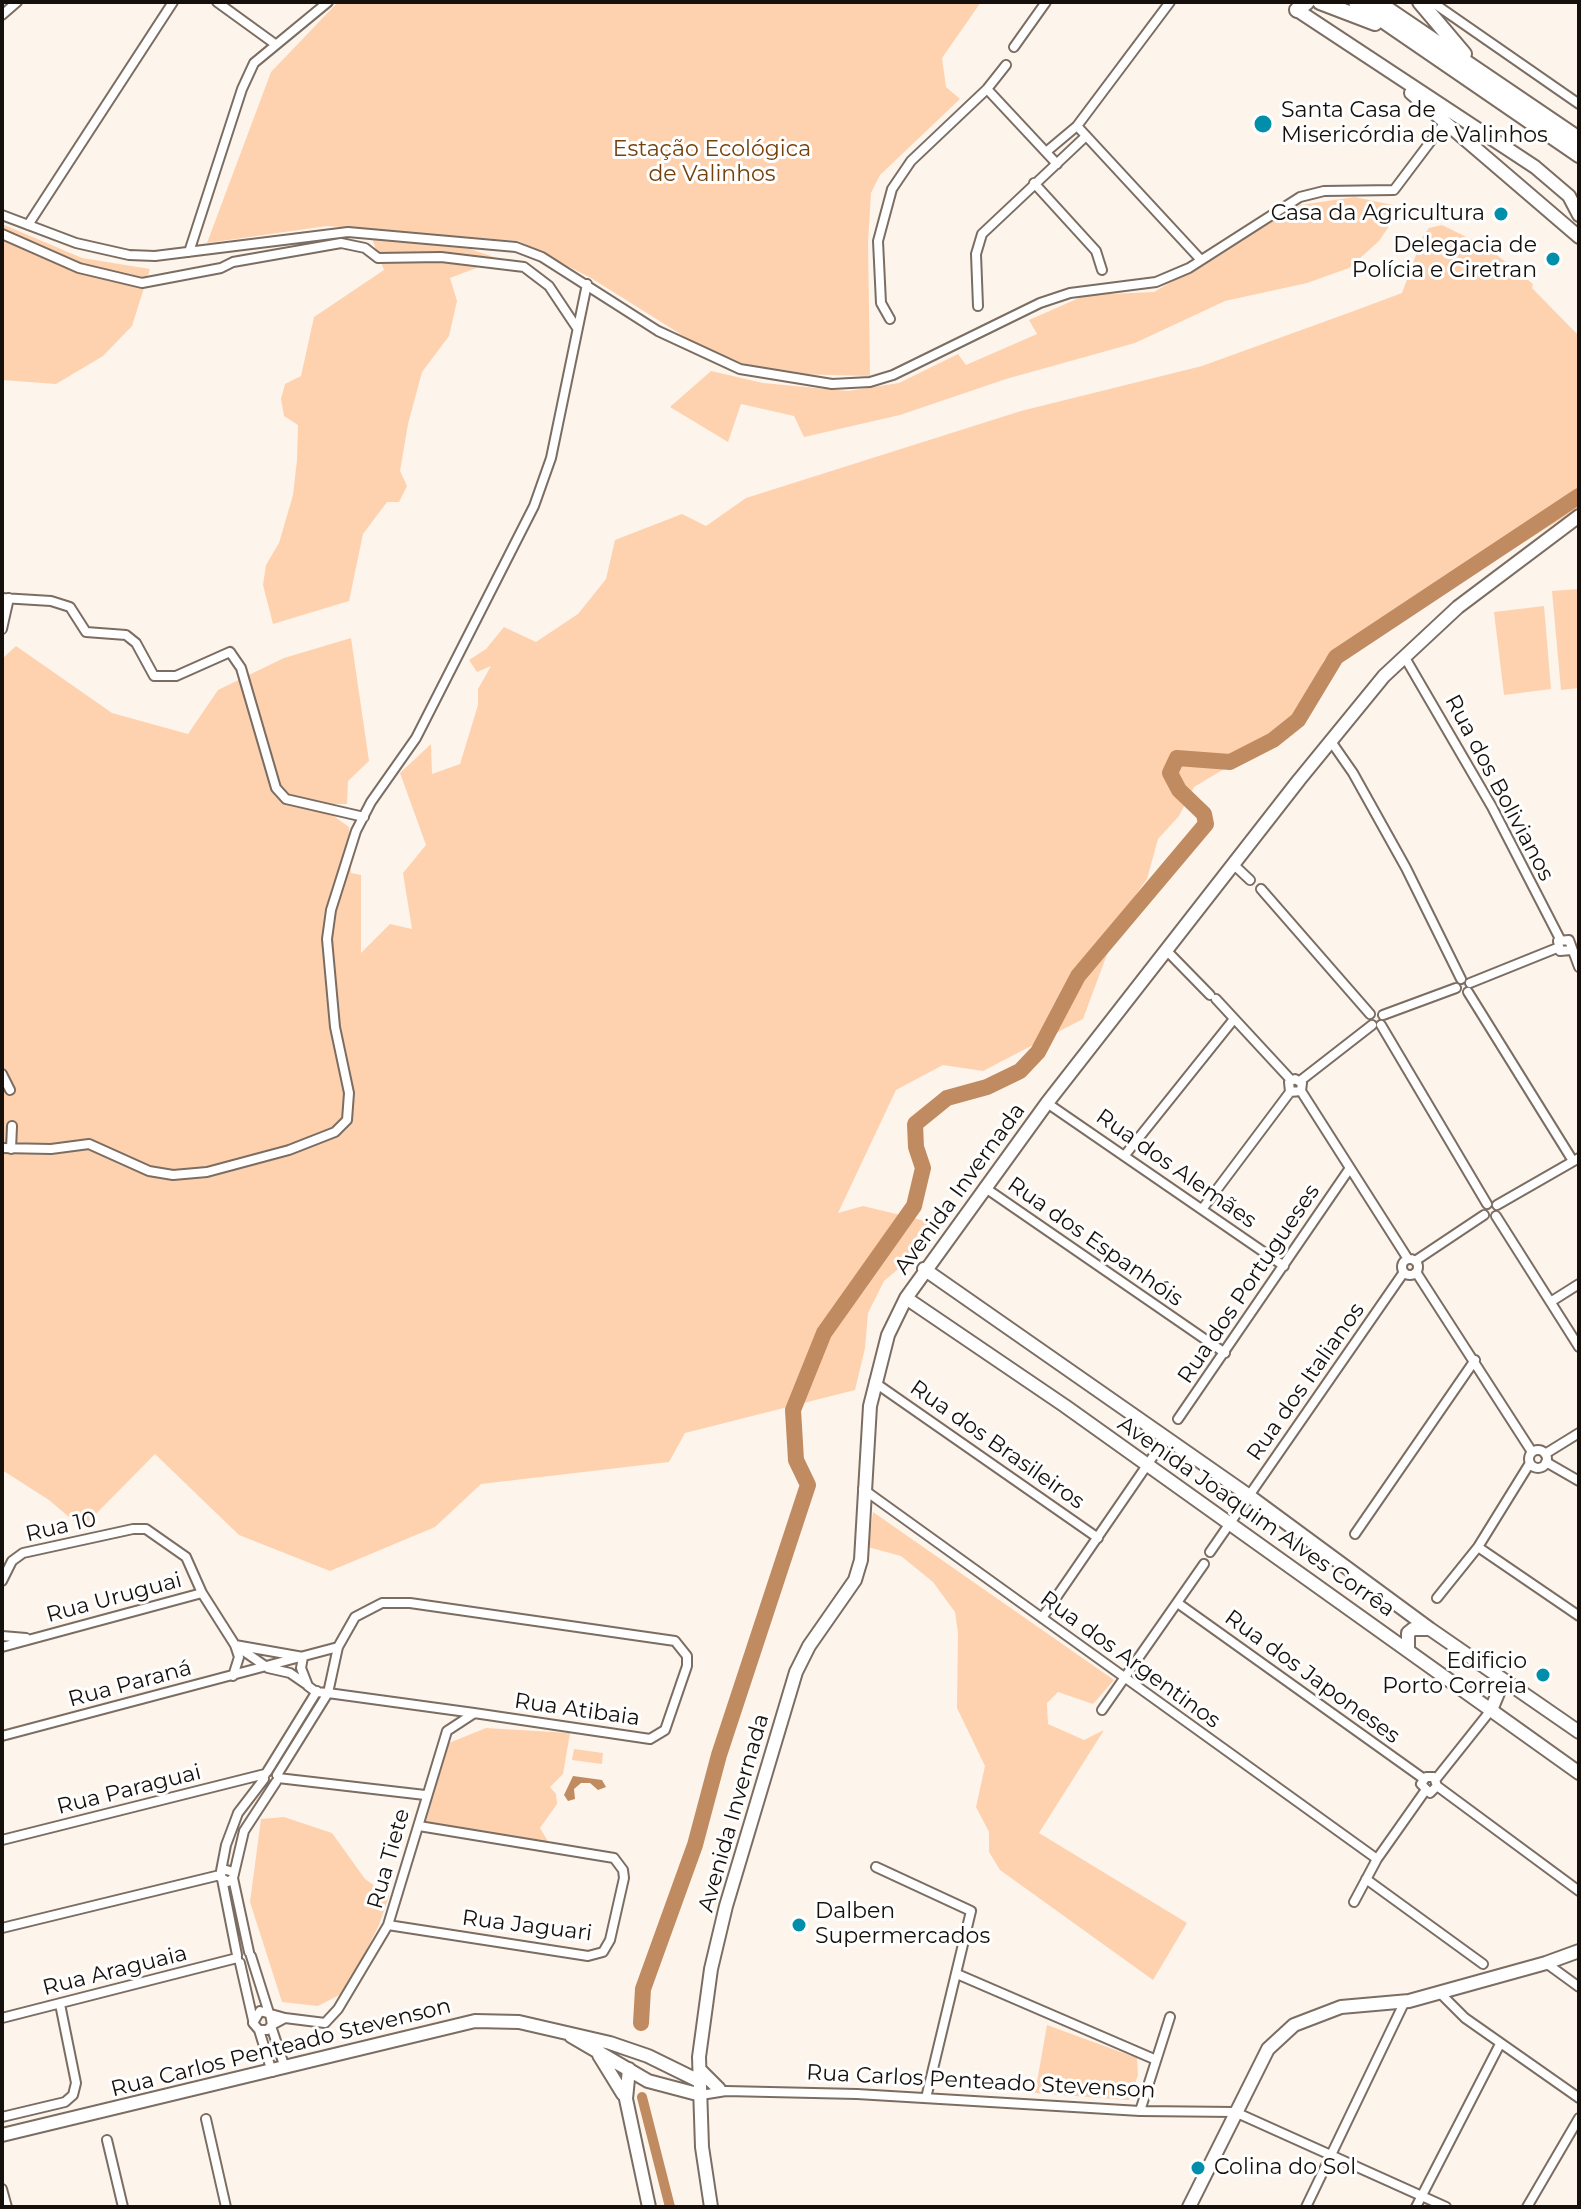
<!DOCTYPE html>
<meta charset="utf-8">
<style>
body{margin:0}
#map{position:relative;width:1581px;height:2209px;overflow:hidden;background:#fdf4ec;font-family:Montserrat,sans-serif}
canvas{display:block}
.frame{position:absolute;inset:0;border:4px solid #15100c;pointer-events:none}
</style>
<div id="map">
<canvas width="1581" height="2209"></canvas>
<div class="frame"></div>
</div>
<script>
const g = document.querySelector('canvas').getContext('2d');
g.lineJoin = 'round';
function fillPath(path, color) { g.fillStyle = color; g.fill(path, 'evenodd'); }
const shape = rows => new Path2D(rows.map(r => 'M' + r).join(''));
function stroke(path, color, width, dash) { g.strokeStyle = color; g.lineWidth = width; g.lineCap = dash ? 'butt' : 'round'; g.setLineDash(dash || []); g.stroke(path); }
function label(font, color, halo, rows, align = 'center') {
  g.font = font + ' Montserrat,sans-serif'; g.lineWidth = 6; g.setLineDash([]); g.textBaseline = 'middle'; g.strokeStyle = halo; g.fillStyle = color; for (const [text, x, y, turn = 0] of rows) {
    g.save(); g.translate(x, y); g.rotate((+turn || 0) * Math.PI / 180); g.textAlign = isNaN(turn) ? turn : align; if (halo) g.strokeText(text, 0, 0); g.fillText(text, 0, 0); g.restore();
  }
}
fillPath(shape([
 [338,2,981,2,942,58,946,87,960,99,880,175,871,193,868,242,870,376,792,374,742,363,693,342,591,278,519,241,327,226,207,243,271,72],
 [1355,197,1402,207,1379,241,1349,268,1307,283,1225,301,1135,343,1006,379,900,415,804,437,794,416,741,404,728,442,670,407,711,371,763,383,848,391,899,383,958,354,966,365,1037,334,1029,320,1086,295,1154,292,1300,205],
 [2,224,82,258,150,269,132,326,103,356,56,384,2,380],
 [1442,225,1487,247,1533,284,1532,288,1579,336,1579,508,1434,598,1352,638,1324,660,1296,726,1194,787,1179,816,1158,839,1147,879,1122,914,1083,1019,983,1071,943,1065,896,1090,838,1213,863,1206,930,1222,903,1265,884,1281,868,1313,865,1348,855,1390,685,1433,669,1462,481,1484,435,1527,330,1571,239,1535,155,1454,82,1528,49,1500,2,1470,2,659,16,646,112,713,188,734,218,690,284,658,351,638,369,761,348,781,347,804,329,804,328,812,349,827,351,873,361,875,361,953,390,924,412,929,403,873,426,845,400,773,431,744,432,774,460,764,478,705,478,689,491,666,477,672,469,660,486,649,504,627,536,642,578,614,606,579,615,540,682,514,706,526,746,498,1021,411,1202,366,1351,312,1402,293,1423,236,1429,228],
 [372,239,470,249,500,259,450,278,457,301,449,336,422,372,408,424,400,471,407,486,399,502,387,502,363,534,349,601,273,624,263,585,266,565,279,543,293,495,297,460,298,425,284,416,281,399,285,384,301,376,314,317,384,270],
 [1579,589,1579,688,1561,690,1552,591],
 [1544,606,1551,689,1504,695,1494,612],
 [873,1512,1114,1680,1093,1704,1058,1692,1047,1703,1048,1724,1084,1740,1104,1730,1039,1833,1187,1923,1153,1980,1000,1870,989,1852,989,1832,976,1807,985,1766,957,1708,958,1633,955,1612,933,1582,901,1556,868,1547],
 [486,1728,570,1733,563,1774,550,1787,556,1794,557,1804,540,1828,549,1843,425,1824,449,1743],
 [574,1749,603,1753,602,1764,572,1760],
 [284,1817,332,1833,365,1879,389,1896,379,1925,345,1992,318,2006,282,2002,250,1902,261,1819],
 [1047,2025,1137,2058,1138,2075,1129,2100,1035,2093]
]), '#fed2af');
fillPath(shape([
 [573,1776,602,1780,606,1787,598,1790,590,1783,581,1783,574,1789,575,1799,568,1801,564,1795]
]), '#c08b60');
stroke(shape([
 [642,2097,670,2207]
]), '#c08b60', 10);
stroke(shape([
 [641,2023,643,1989,695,1845,719,1755,808,1485,796,1460,793,1410,824,1333,914,1206,923,1168,916,1147,915,1124,947,1098,987,1087,1020,1071,1038,1052,1078,976,1206,824,1204,814,1179,790,1170,773,1177,758,1230,762,1273,740,1298,720,1336,657,1579,496]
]), '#c08b60', 16);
const street = shape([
 [217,2,275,44],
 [1432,2,1579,104],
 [2,15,17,2],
 [1014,47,1046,2],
 [987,89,1057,164],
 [1077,126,1201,260],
 [1046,152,1077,126,1170,2],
 [1034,183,1096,251,1102,270],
 [2,215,76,243,129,255,155,256,348,232,516,247,542,257,658,331,740,369,832,384,870,382,893,375,1040,303,1070,293,1156,282,1189,268,1300,197,1324,191,1394,190,1446,121],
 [28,225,173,2],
 [2,234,79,268,142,283,221,268,233,262,341,243,365,248,378,258,441,257,524,267,549,286,577,328],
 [189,252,242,89,254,63,328,2],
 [978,306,976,254,982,234,1085,137],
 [890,319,881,303,878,241,892,189,911,161,987,89,1006,65],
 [2,598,51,601,70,607,86,632,126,635,136,643,154,676,176,676,230,652,241,668,276,788,286,799,364,817],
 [2,629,9,598],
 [1404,656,1492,807,1560,939],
 [1330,740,1353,773,1406,868,1461,979],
 [1233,864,1250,880],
 [1261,889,1370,1014],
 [1571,950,1560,951,1558,941,1569,940,1579,967],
 [1167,951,1210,995],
 [1470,983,1557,948],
 [1468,992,1573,1161],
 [1216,999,1291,1080],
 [1383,1015,1456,988],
 [1381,1025,1487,1204],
 [2,1074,10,1090],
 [1300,1081,1372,1025],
 [1301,1091,1290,1092,1289,1082,1295,1079,1302,1083,1301,1091,1408,1259],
 [1047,1103,1284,1266],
 [2,1148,51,1149,89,1144,149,1171,173,1175,207,1172,289,1150,335,1132,347,1120,349,1093,335,1027,327,939,331,910,356,831,371,802,416,738,534,506,551,458,587,284],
 [11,1149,12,1126],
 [1125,1155,1234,1019],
 [984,1187,1225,1353],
 [1497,1205,1579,1158],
 [1203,1208,1290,1092],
 [1496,1216,1579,1347],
 '1402 1267a8 8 0 1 1 16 0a8 8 0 1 1-16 0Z',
 [1415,1261,1484,1215],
 [1416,1272,1532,1452],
 [1552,1301,1579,1284],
 [874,1382,1098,1538],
 [1178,1419,1350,1168],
 '1529 1459a9 9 0 1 1 18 0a9 9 0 1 1-18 0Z',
 [1545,1454,1579,1433],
 [1546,1462,1579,1481],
 [863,1489,1377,1859],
 [1355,1534,1475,1360],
 [1478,1547,1579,1616],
 [1210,1552,1404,1272],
 [2,1581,12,1561,23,1553,133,1529,146,1529,186,1557,202,1593,235,1645,268,1668,290,1673,306,1684],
 [1437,1598,1478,1547,1530,1463],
 [1179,1604,1424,1779],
 [1042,1618,1165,1439],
 [2,1636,26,1638],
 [235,1645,303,1657,301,1668,308,1686,316,1692,328,1693,474,1713,650,1739,665,1730,687,1666,687,1656,675,1641,410,1603,382,1603,355,1617,338,1647,328,1693,277,1775],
 [2,1647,202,1593],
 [233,1676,239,1657,235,1645],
 [1102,1710,1204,1564],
 [2,1736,338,1647],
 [267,1772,317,1691],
 [278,1778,425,1795],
 [1436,1779,1491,1710],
 [1437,1786,1430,1793,1421,1784,1426,1777,1434,1777,1437,1786,1579,1891],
 [2,1840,265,1774],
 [876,1867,971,1911,926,2098],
 [221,1871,226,1845,238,1813,264,1779],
 [233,1872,223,1869,220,1877,228,1882,233,1878,244,1831,276,1782],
 [233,1878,249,1952],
 [222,1879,237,1955],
 [1366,1879,1483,1964],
 [1354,1902,1377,1859,1425,1791],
 [388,1925,588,1956,603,1952,610,1940,624,1878,623,1870,614,1858,419,1826],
 [2,1928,220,1875],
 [251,1956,269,2013],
 [240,1963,253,2020],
 [1546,1963,1579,1987],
 [957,1974,1154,2059],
 [1439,1992,1465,2018,1579,2098],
 [270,2014,272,2025,267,2030,259,2030,253,2023,260,2011,285,2018,272,2025],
 [2,2018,237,1958],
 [285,2018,325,2023,338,2009,388,1925,447,1731,473,1714],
 [271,2026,285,2068],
 [259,2030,272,2072],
 [701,2095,726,2091,857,2094,1140,2111,1235,2112,1446,2207],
 [1140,2111,1170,2017],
 [2,2117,65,2102,73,2095,76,2083,60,2004],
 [206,2119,226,2207],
 [107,2140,123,2207],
 [2,2189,7,2207],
 [1306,2207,1405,2001],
 [1416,2207,1500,2044],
 [1527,2207,1579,2118]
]);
const secondary = shape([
 [1297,10,1535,167,1569,196,1579,215],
 [1411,93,1579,237],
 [924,1269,1248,1495,1430,1629,1579,1732],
 [906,1298,1065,1406,1579,1773],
 [1408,1649,1408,1633,1413,1629,1430,1629],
 [1491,1710,1503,1681],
 [571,2036,648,2081,701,2095],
 [599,2055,623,2094],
 [629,2069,626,2099,649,2207],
 [700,2070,719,2089],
 [2,2135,475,2021,519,2022,610,2043,648,2056,701,2082],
 [711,2207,702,2147,699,2057,711,1969,726,1906,796,1672,809,1646,855,1580,861,1560,870,1406,888,1335,906,1298,1047,1103,1299,780,1384,676,1458,607,1579,516],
 [1189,2207,1268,2049,1294,2025,1341,2007,1409,2001,1546,1963,1579,1951]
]);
const primary = shape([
 [1320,2,1375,23],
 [1356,2,1579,155],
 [1377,2,1579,139],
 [1420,2,1464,54],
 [1297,10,1307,2]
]);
stroke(street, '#7b6d62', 12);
stroke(secondary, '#7b6d62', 16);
stroke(primary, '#7b6d62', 18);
stroke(street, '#fff', 8);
stroke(secondary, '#fff', 12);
stroke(primary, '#fff', 14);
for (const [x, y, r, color] of [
 [1263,124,10,"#008eab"],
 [1501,214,8,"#008eab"],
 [1553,259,8,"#008eab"],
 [1543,1675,8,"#008eab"],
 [799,1925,8,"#008eab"],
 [1198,2168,8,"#008eab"]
]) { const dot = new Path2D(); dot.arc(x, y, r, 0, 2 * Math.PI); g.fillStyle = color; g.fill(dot); stroke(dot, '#fff', 3); }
label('22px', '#15100c', '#fff', [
 ["Santa Casa de",1281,111],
 ["Misericórdia de Valinhos",1281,136],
 ["Casa da Agricultura",1485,214,"right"],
 ["Delegacia de",1537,246,"right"],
 ["Polícia e Ciretran",1537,271,"right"],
 ["Edificio",1527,1662,"right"],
 ["Porto Correia",1527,1687,"right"],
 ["Dalben",815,1912],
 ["Supermercados",815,1937],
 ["Colina do Sol",1214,2168]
], 'left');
label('22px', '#74410d', '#fff', [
 ["Estação Ecológica",712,150],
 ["de Valinhos",712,175]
]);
label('22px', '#15100c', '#fff', [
 ["Rua dos Bolivianos",1499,788,62],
 ["Rua dos Alemães",1176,1169,35],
 ["Avenida Invernada",960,1189,-54],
 ["Rua dos Espanhóis",1095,1242,35],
 ["Rua dos Portugueses",1249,1284,-56],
 ["Rua dos Italianos",1306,1382,-55],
 ["Rua dos Brasileiros",997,1445,35],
 ["Avenida Joaquim Alves Corrêa",1256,1517,35],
 ["Rua 10",61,1527,-13],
 ["Rua Uruguai",114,1598,-15],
 ["Rua dos Argentinos",1130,1660,36],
 ["Rua dos Japoneses",1312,1677,36],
 ["Rua Paraná",130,1684,-15],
 ["Rua Atibaia",577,1710,8],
 ["Rua Paraguai",129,1790,-14],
 ["Avenida Invernada",734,1813,-74],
 ["Rua Tiete",389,1859,-74],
 ["Rua Jaguari",527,1926,7],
 ["Rua Araguaia",115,1971,-14],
 ["Rua Carlos Penteado Stevenson",281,2048,-14],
 ["Rua Carlos Penteado Stevenson",981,2082,3]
]);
</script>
